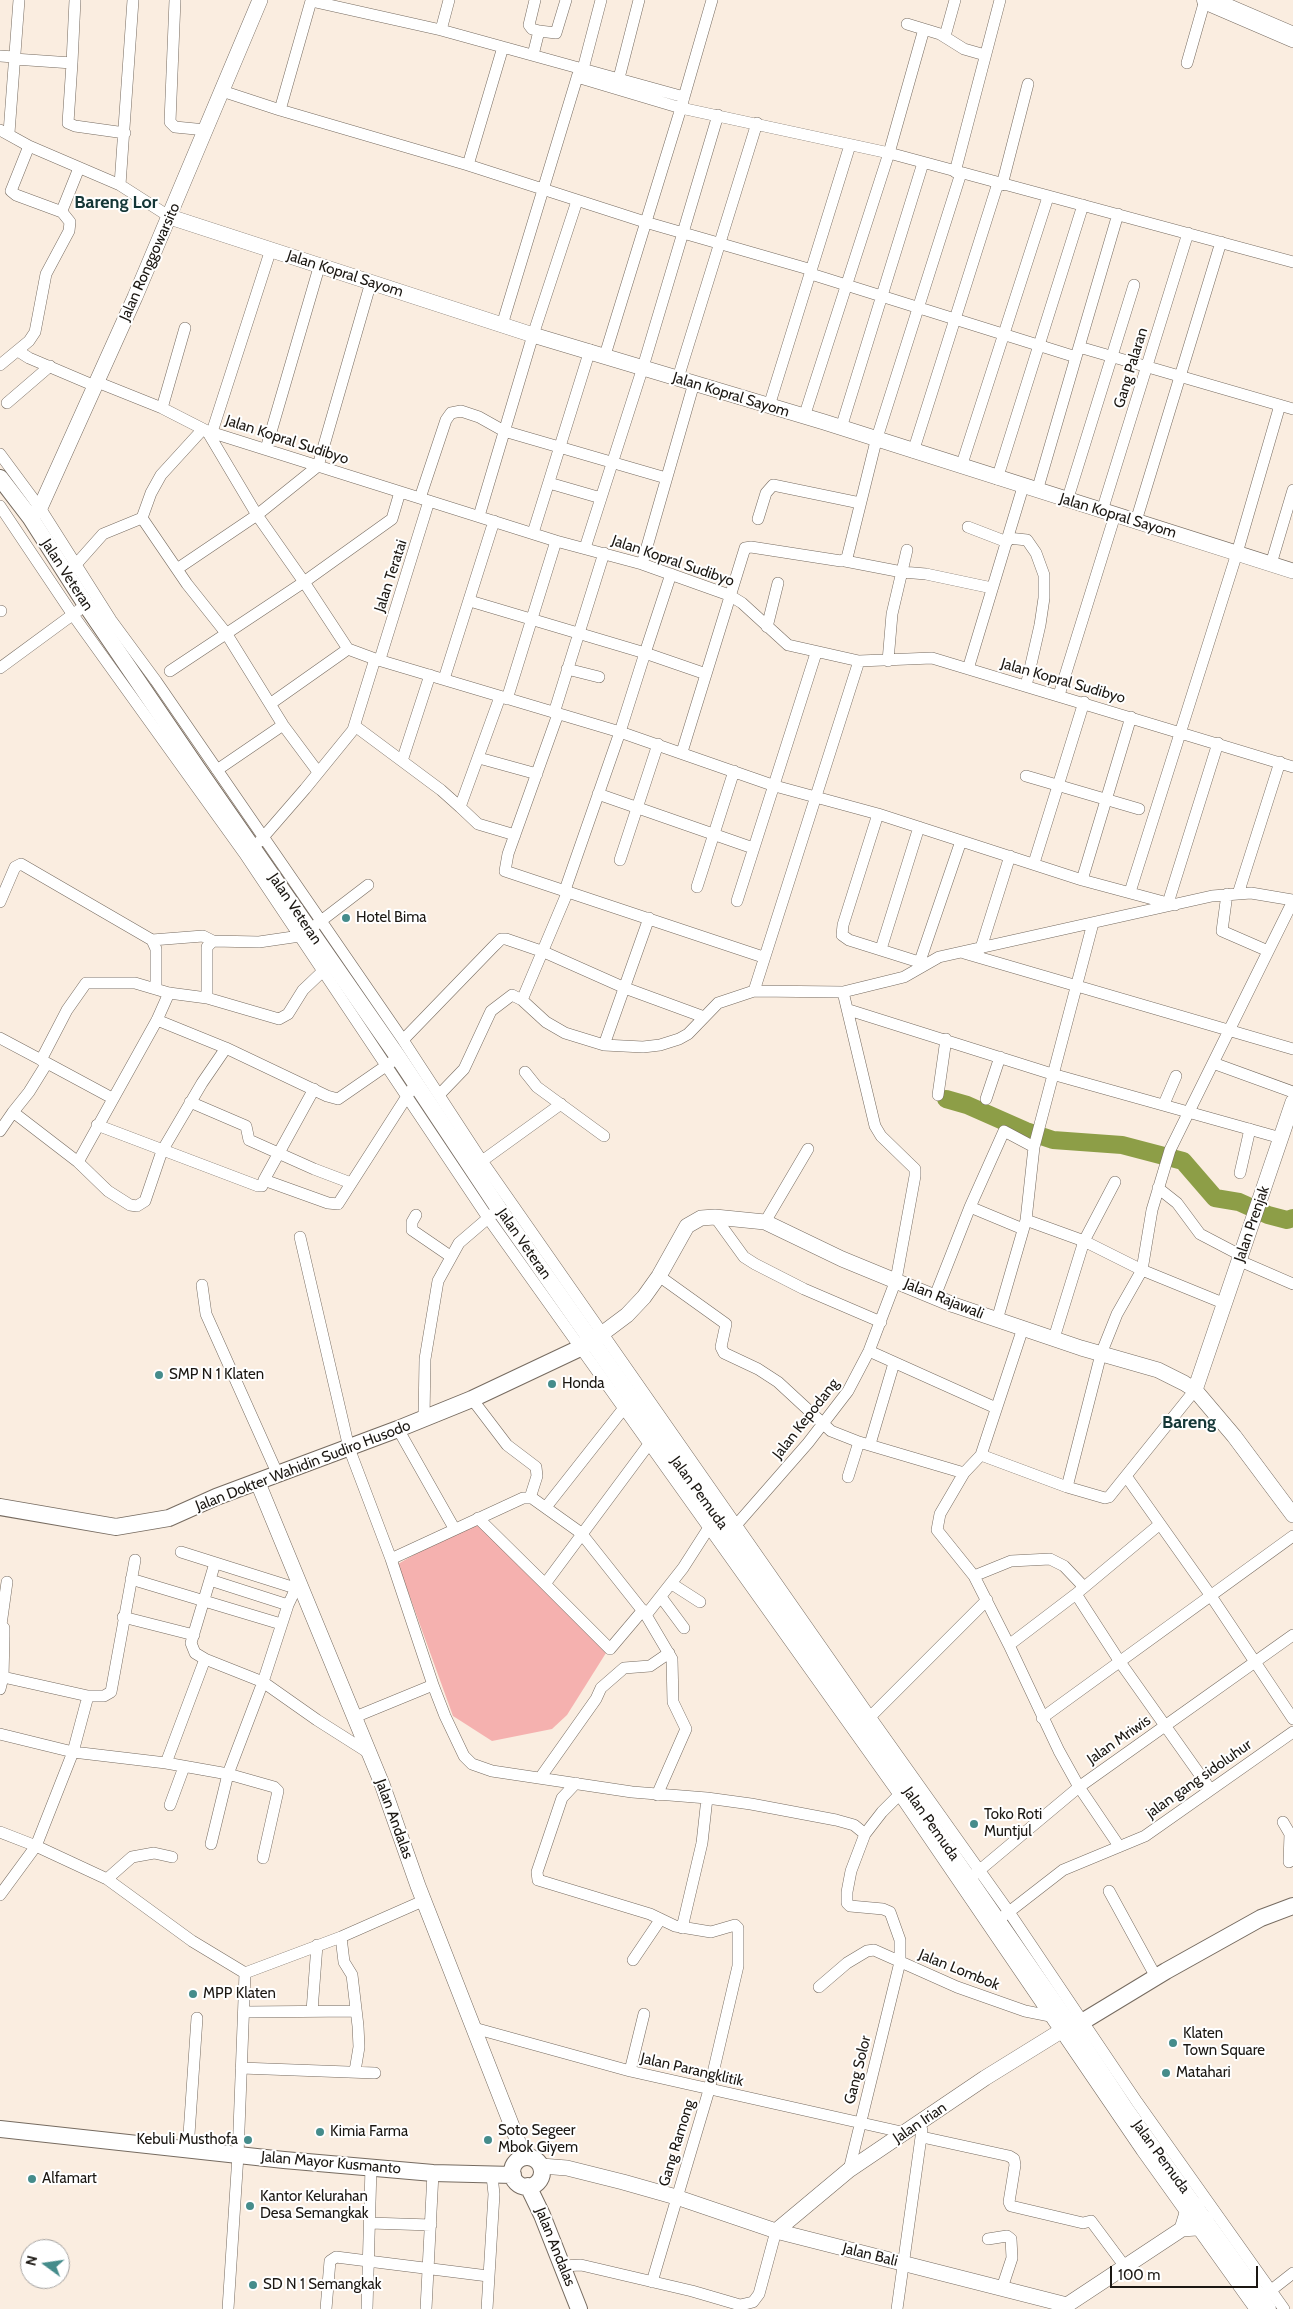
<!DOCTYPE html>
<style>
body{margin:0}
#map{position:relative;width:1293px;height:2309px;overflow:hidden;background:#faede0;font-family:Cabin,sans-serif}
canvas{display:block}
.north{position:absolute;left:20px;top:2239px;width:50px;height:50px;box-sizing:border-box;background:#fff;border:1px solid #a4a2a0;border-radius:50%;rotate:284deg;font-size:14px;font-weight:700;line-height:20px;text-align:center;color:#1b1712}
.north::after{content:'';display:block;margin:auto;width:18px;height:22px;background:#458c8b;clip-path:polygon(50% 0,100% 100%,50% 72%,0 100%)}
.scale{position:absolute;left:1110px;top:2266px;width:148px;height:22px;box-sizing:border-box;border:2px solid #1b1712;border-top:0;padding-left:6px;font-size:15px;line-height:18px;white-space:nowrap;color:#1b1712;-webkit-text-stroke:4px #fff;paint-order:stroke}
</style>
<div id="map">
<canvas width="1293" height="2309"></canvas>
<div class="north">N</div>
<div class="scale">100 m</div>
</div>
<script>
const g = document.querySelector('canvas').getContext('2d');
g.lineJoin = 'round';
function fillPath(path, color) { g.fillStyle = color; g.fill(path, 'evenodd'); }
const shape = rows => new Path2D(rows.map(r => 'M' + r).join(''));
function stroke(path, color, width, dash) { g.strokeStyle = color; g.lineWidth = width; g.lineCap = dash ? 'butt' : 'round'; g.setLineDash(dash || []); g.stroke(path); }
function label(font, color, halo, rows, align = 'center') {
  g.font = font + ' Cabin,sans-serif'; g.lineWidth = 4; g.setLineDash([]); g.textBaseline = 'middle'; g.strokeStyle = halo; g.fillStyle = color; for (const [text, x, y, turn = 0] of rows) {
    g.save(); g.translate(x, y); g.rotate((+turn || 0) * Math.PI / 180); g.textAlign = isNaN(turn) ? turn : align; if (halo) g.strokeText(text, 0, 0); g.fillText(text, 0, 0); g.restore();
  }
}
fillPath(shape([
 [478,1518,611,1645,567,1715,552,1729,492,1741,453,1716,398,1564]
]), '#f5b1af');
stroke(shape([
 [946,1099,967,1105,1026,1131,1053,1140,1122,1145,1183,1161,1215,1198,1239,1202,1268,1215,1287,1220,1293,1218]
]), '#8d9e47', 18);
const minor = shape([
 [175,0,170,122,175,127,206,130],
 [907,24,940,34,964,49,985,55],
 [441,30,449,0],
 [539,31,556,33,566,0],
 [945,36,955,0],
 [533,55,539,31,532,29,529,25,535,0],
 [0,56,14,57],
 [14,59,72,63,68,123,75,126,125,133],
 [72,63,75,0],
 [1187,63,1205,0],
 [583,69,601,0],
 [577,77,681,108,605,355],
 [619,78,639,0],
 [222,91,280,110,311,1,441,30,684,97,681,108,889,153,1293,262],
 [684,97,712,0],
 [280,110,468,165,645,222,812,270],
 [0,130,29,146,120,185,170,217],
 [9,133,19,0],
 [29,146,11,191,16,195,62,212],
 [468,165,503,47],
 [955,172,1000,0],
 [120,185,133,0],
 [1002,185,1028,84],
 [811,274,1076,357,1079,347,1293,409],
 [502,325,579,71],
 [1079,347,1118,214],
 [18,351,29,358,95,386],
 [0,365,29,341,35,332,46,274,69,231,70,222,62,212,63,208,79,168],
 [678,378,757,123],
 [97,382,162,408,207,431,556,541,642,564,729,595,742,603,788,645,859,661,932,658,1293,767],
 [7,403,50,366],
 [769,406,850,145],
 [162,408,185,328],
 [804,417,889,153,924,29],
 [841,428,923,163],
 [203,429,161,475,151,493,142,518,187,584,226,633,283,725,318,772],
 [207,431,257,515,304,582,392,519,400,492],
 [212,432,271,249],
 [266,449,320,264],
 [913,452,998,183],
 [0,454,40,508,111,620,156,681,403,1040,482,1161,871,1718,1009,1912,1137,2102,1284,2309],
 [961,467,1048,197],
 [997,479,1083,205],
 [549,483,601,498],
 [1037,491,1076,357],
 [420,498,446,420,451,413,461,411,479,417,504,431,666,478],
 [1067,501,1134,285],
 [0,506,73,615,244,853,488,1218,898,1793,1142,2151,1255,2309],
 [1102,511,1188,233],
 [479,516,533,335,577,201],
 [758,519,766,493,773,485,860,503],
 [1136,521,1221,242],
 [968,527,1007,542],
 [533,533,590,350],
 [1008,538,1027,540,1036,553,1044,575,1044,598,1040,625,1026,686],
 [585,548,643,367,718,115],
 [845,561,902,572,926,574,992,588],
 [642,564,694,383],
 [1271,564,1293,490],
 [177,569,257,515,318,466,371,282],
 [71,570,103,534,142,518],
 [470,601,645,653,671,574],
 [0,611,1,611],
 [767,627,778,583],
 [380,659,429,501],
 [859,661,754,991,843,992,904,977,939,957,1212,896,1251,893,1293,900],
 [888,661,892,614,907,550],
 [0,668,79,610],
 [567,669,599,677],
 [968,669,1023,487],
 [170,671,304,582,348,649,375,659,620,732,775,786,878,814,1082,880,1175,905],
 [444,679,494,521],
 [1059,695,1115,515],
 [500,697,460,807,478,824,515,835],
 [507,699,556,541],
 [270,704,348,649],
 [554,713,604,553],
 [558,714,508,854,505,871,763,957],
 [355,726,441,790,460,807],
 [682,752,745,548,751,547,841,561,847,558,876,441,961,173],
 [479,758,537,774],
 [402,761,430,675],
 [217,770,283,725],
 [1026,776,1139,809],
 [598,794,753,848],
 [878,814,843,925,842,935,849,940,919,962],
 [259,842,305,789,353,730,375,659],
 [620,860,658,744],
 [1034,863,1084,702],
 [1082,880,1131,717],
 [697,887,734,771],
 [565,890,620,732,645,653,706,674],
 [1130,892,1237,553,1280,405],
 [1227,894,1222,931,1268,951],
 [1238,894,1280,762],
 [737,901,816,653],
 [0,902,15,867,21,864,152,940,156,949,156,988],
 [1168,903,1218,743],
 [317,924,368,885],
 [152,940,203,936,213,941],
 [981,948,1010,856],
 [881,949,919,827],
 [964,953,1293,1049],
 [918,967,961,841],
 [207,998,207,947,213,941,259,942,300,936],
 [522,1000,568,891],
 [849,1010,1052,1074,1281,1138],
 [157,1020,226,1048],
 [0,1038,47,1063,29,1092,13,1112,78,1162,108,1191,130,1205,137,1206,145,1201,162,1151,202,1083,226,1048,327,1096,338,1099,393,1061],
 [403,1040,492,948,501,939,506,939,544,952,625,988,704,1017],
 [604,1045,649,918],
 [41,1060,67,1010,86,983,135,983,169,993,207,998,279,1019,288,1014,303,990,323,971],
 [47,1063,112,1098],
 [1213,1063,1293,1092],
 [525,1072,537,1087,604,1136],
 [439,1095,464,1069,491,1011,512,995,522,1000,546,1022,565,1033,604,1045,643,1047,660,1045,679,1039,688,1034,718,1003,754,991],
 [938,1095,946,1039],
 [986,1099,1000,1057],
 [190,1102,246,1126,249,1140,314,1169,351,1183],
 [1164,1104,1176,1076],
 [97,1125,258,1186,262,1186,264,1180,328,1203,338,1204,411,1090],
 [0,1131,13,1112],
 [1034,1147,1093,923],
 [482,1161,561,1104],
 [78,1162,157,1020,169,993],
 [1240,1173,1250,1129],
 [264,1180,314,1089],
 [1158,1188,1177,1203,1200,1234,1242,1256],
 [970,1207,1023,1229],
 [416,1215,412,1222,412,1230,450,1256],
 [715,1217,744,1257,755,1264,804,1289,881,1322],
 [1026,1220,1084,1241,1142,1270,1223,1303],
 [765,1222,808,1149],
 [300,1237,349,1448,391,1559],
 [1240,1261,1293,1284],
 [659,1276,726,1324,721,1347,724,1353,758,1369,778,1382,831,1431,859,1442,964,1473],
 [202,1285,206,1314,278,1475],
 [935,1296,970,1207,1004,1131,1034,1147,1026,1220,997,1320],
 [1023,1328,981,1455,964,1473,940,1514,937,1530,974,1576,1009,1645,1059,1751,1079,1787,1119,1846],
 [1054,1338,1084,1241,1115,1182],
 [869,1351,996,1408],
 [472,1399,507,1445,536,1467,537,1476,530,1498],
 [424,1418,425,1359,438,1281,459,1243,494,1213],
 [398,1429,454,1528],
 [870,1444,894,1363],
 [981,1455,1067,1487,1105,1498,1109,1497,1195,1390],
 [1126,1476,1211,1596,1293,1719],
 [848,1477,859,1442],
 [1067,1487,1101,1354,1117,1314,1142,1270,1152,1210,1170,1150,1293,901],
 [546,1507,624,1408],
 [478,1518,545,1584,649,1444],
 [731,1531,808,1443,848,1391,869,1351,896,1280,915,1176,915,1169,881,1136,875,1126,843,992],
 [181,1552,295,1588],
 [974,1576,1011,1561,1050,1559,1064,1566,1084,1587],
 [131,1579,281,1624],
 [210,1580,288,1605],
 [545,1584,610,1649,643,1610],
 [672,1584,700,1602],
 [1076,1594,1120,1662,1210,1789],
 [661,1597,684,1628],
 [646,1615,683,1568,708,1529],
 [123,1617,194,1635],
 [0,1624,4,1628,4,1637,3,1677,0,1676],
 [1,1625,7,1582],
 [1009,1645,1076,1594,1160,1524],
 [205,1659,195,1653,191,1643,215,1563],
 [433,1685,445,1716,464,1756,472,1764,492,1771,632,1792,707,1798,751,1804,836,1820,854,1825,865,1834],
 [0,1689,3,1677,88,1696,73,1752,36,1846,0,1895],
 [88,1696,104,1696,111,1692,135,1560],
 [355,1717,433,1685,391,1559,523,1498,532,1498,581,1533,646,1615,672,1659,673,1702,686,1729,657,1795],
 [1042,1718,1293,1536],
 [865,1722,987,1600],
 [0,1734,73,1752,166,1763,228,1774,263,1682,288,1605,298,1584],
 [166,1763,205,1659,263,1682,317,1720,369,1753],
 [540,1778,596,1699,601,1688,624,1668,650,1666,669,1653],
 [576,1783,562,1798,537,1872,538,1880,650,1914,675,1926,711,1932,735,1925,738,1928,738,1966,709,2090,652,2282],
 [170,1805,184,1767],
 [1283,1822,1290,1834,1289,1862],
 [0,1832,36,1846,107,1879,192,1941,245,1973,341,1937,425,1900],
 [211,1844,228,1774,274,1787,278,1791,263,1858],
 [975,1874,1079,1787,1293,1635],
 [107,1879,132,1857,154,1853,172,1857],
 [1109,1891,1156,1977],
 [1005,1915,1063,1870,1145,1836,1293,1732],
 [682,1928,702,1843,707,1798],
 [341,1937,344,1962,352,1975,358,2026,359,2047,355,2071],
 [633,1960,660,1920],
 [819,1987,847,1963,867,1951,874,1950,957,1987,1025,2011,1050,2016],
 [312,2011,317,1945],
 [245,2012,356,2011],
 [474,2028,630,2071,906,2133],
 [241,2068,375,2073],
 [630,2071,644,2014],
 [922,2137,1009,2156,1014,2159,1015,2165,1009,2202,1011,2206,1083,2223,1091,2221,1126,2268],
 [188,2149,197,2018],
 [849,2170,900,1962,900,1940,890,1912,883,1909,850,1906,847,1903,847,1892,851,1871,865,1834,882,1812,904,1790],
 [370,2223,431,2225],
 [988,2239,1007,2236,1011,2239,1012,2258,1002,2288],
 [562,2266,581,2265,692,2291,740,2305,753,2302,759,2294,776,2231],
 [1265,2295,1293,2273],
 [228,2309,238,2155,245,1973],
 [326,2309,330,2261,336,2257,488,2276],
 [367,2309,371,2167],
 [426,2309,433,2173],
 [487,2309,494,2194,492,2176],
 [897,2309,922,2130]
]);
const tertiary = shape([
 [170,217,533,335,824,422,1293,571],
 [30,517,40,508,135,297,260,0],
 [603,1333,627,1315,644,1297,659,1276,687,1226,701,1218,715,1217,765,1222,842,1259,954,1305,1081,1348,1158,1370,1184,1383,1195,1390,1234,1436,1293,1515],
 [1195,1390,1293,1102],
 [258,1483,382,1784,418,1886,524,2157],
 [541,2166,567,2168,623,2182,676,2197,776,2231,1067,2305,1182,2229,1196,2228,1206,2219],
 [1182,2229,1187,2213,1197,2206],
 [776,2231,849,2170,985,2078,1061,2031,1072,2028]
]);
const secondary = shape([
 [0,478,30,517,86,605,197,768,398,1057,499,1209,862,1725,1072,2028,1126,2110,1268,2309],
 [0,1507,116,1527,169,1518,216,1497,398,1429,472,1399,578,1349,603,1333],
 [1072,2028,1166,1971,1261,1918,1293,1906],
 [0,2129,284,2160,433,2173,513,2175],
 '512 2172a15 15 0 1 1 30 0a15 15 0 1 1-30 0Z',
 [528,2186,542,2215,579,2309]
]);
const trunk = shape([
 [1207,0,1293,37]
]);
stroke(minor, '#766b60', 12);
stroke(tertiary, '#766b60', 16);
stroke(secondary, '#766b60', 18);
stroke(trunk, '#766b60', 21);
stroke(minor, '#fff', 11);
stroke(tertiary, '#fff', 15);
stroke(secondary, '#fff', 16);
stroke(trunk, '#fff', 20);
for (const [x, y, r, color] of [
 [346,918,5,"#458c8b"],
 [159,1375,5,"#458c8b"],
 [552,1384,5,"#458c8b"],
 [974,1824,5,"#458c8b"],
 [193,1994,5,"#458c8b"],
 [1173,2043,5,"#458c8b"],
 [1166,2073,5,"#458c8b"],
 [320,2132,5,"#458c8b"],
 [248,2140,5,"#458c8b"],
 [488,2140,5,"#458c8b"],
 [32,2179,5,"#458c8b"],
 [250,2206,5,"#458c8b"],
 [253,2285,5,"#458c8b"]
]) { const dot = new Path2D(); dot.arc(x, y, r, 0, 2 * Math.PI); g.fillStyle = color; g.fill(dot); stroke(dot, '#fff', 2); }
label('15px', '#1b1712', '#fff', [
 ["Jalan Ronggowarsito",150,262,-66],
 ["Jalan Kopral Sayom",345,274,18],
 ["Gang Palaran",1131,368,-73],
 ["Jalan Kopral Sayom",731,395,17],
 ["Jalan Kopral Sudibyo",287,440,18],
 ["Jalan Kopral Sayom",1118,516,17],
 ["Jalan Kopral Sudibyo",673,561,19],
 ["Jalan Veteran",67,575,57],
 ["Jalan Teratai",391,576,-72],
 ["Jalan Kopral Sudibyo",1063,681,16],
 ["Jalan Veteran",295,909,56],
 ["Jalan Prenjak",1252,1224,-71],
 ["Jalan Veteran",524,1244,55],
 ["Jalan Rajawali",944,1299,22],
 ["Jalan Kepodang",806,1419,-52],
 ["Jalan Dokter Wahidin Sudiro Husodo",303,1466,-21],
 ["Jalan Pemuda",699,1493,54],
 ["Jalan Mriwis",1119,1740,-35],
 ["jalan gang sidoluhur",1199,1779,-35],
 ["Jalan Andalas",394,1819,70],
 ["Jalan Pemuda",931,1824,55],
 ["Jalan Lombok",959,1970,22],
 ["Jalan Parangklitik",692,2070,13],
 ["Gang Solor",858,2070,-76],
 ["Jalan Irian",920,2123,-34],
 ["Gang Ramong",677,2143,-73],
 ["Jalan Pemuda",1161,2157,54],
 ["Jalan Mayor Kusmanto",331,2163,5],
 ["Jalan Andalas",555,2247,68],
 ["Jalan Bali",870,2255,14]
]);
label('15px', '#1b1712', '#fff', [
 ["Hotel Bima",356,918],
 ["SMP N 1 Klaten",169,1375],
 ["Honda",562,1384],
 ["Toko Roti",984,1815],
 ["Muntjul",984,1832],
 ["MPP Klaten",203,1994],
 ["Klaten",1183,2034],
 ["Town Square",1183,2051],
 ["Matahari",1176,2073],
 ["Soto Segeer",498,2131],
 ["Mbok Giyem",498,2148],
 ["Kimia Farma",330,2132],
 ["Kebuli Musthofa",238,2140,"right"],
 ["Alfamart",42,2179],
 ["Kantor Kelurahan",260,2197],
 ["Desa Semangkak",260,2214],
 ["SD N 1 Semangkak",263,2285]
], 'left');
label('bold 18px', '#153737', '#fff', [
 ["Bareng Lor",116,203],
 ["Bareng",1189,1423]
]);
</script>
